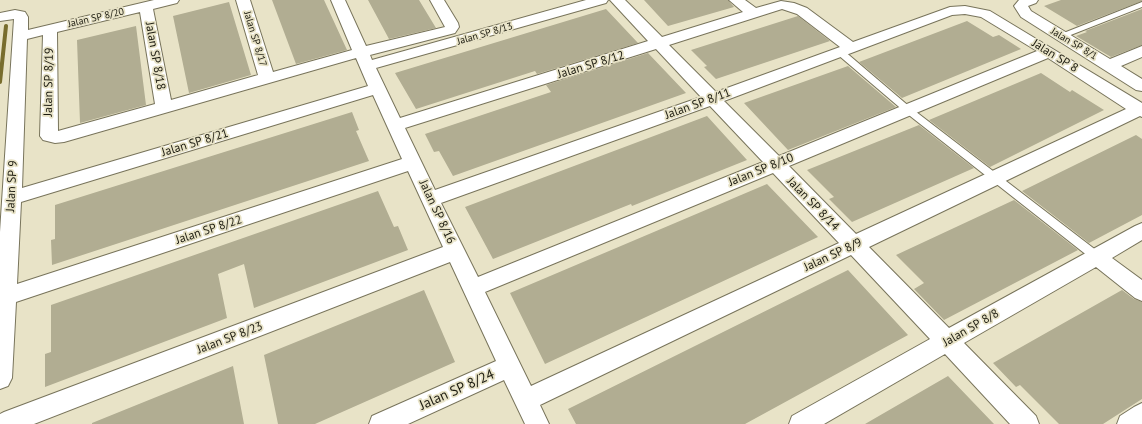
<!DOCTYPE html>
<style>
body{margin:0}
canvas{display:block;background:#e8e3c7}
</style>
<canvas width="1142" height="424"></canvas>
<script>
const g = document.querySelector('canvas').getContext('2d');
g.lineJoin = 'round';
const shape = rows => new Path2D(rows.map(r => 'M' + r).join(''));
function stroke(path, color, width, dash) { g.strokeStyle = color; g.lineWidth = width; g.lineCap = dash ? 'butt' : 'round'; g.setLineDash(dash || []); g.stroke(path); }
function fillPath(path, color) { g.fillStyle = color; g.fill(path, 'evenodd'); }
function label(font, color, halo, rows, align = 'center') {
  g.font = font + ' "PT Sans",sans-serif'; g.lineWidth = 3.5; g.setLineDash([]); g.textBaseline = 'middle'; g.strokeStyle = halo; g.fillStyle = color; for (const [text, x, y, turn = 0] of rows) {
    g.save(); g.translate(x, y); g.rotate((+turn || 0) * Math.PI / 180); g.textAlign = isNaN(turn) ? turn : align; if (halo) g.strokeText(text, 0, 0); g.fillText(text, 0, 0); g.restore();
  }
}
stroke(shape([
 [0,82,6,26]
]), '#786d2d', 4);
fillPath(shape([
 [272,0,324,0,347,50,296,64],
 [368,0,419,0,436,28,389,39],
 [644,0,728,0,734,7,668,26],
 [1061,0,1142,0,1142,1,1077,26,1044,6],
 [229,2,251,75,189,93,173,16],
 [606,9,638,43,537,74,535,71,416,109,395,73],
 [1142,9,1142,45,1111,57,1076,36,1087,32,1085,31],
 [798,16,830,41,716,79,704,67,707,66,691,50],
 [967,21,993,37,999,35,1021,49,902,98,859,62],
 [136,26,146,105,80,123,77,40],
 [648,53,686,93,453,176,439,151,434,152,425,134,551,92,546,85],
 [848,66,896,107,788,150,744,103],
 [1041,73,1070,92,1072,90,1104,110,990,167,929,120],
 [352,112,359,130,356,131,369,161,52,265,51,240,55,239,55,205],
 [707,116,747,160,632,206,631,204,493,259,465,207],
 [919,125,974,168,852,222,829,199,834,197,807,170],
 [1136,135,1142,139,1142,215,1089,243,1022,191],
 [767,184,818,237,545,364,510,293],
 [378,191,394,227,398,226,408,250,254,308,244,264,218,274,227,318,45,387,45,354,51,352,51,305],
 [1014,200,1078,250,944,320,914,289,924,283,896,255],
 [848,270,908,335,745,424,576,424,568,409],
 [424,290,455,362,315,424,278,424,264,355],
 [1122,290,1134,299,1142,302,1142,399,1103,424,1059,424,1020,385,1016,387,993,363],
 [233,366,244,424,92,424,92,423],
 [948,376,994,424,865,424]
]), '#b1ad92');
const lane = shape([
 [1142,2,1142,7,1063,38,1060,38,1056,36,1142,2],
 [837,50,843,50,911,108,1101,254,1102,257,1101,260,1097,261,1093,260,905,112,837,54,837,50]
]);
const street = shape([
 [154,0,179,0,177,3,153,9,171,100,258,75,236,0,250,0,273,72,352,50,331,0,345,0,366,46,445,27,430,0,444,0,458,23,459,27,455,33,370,55,372,60,586,0,608,0,606,3,376,68,400,118,648,41,610,0,625,0,662,37,743,12,729,0,745,0,756,8,781,1,794,3,807,8,853,42,950,7,965,6,990,11,1142,103,1142,117,1140,116,869,247,949,328,1135,226,1142,223,1142,240,1112,258,1142,280,1142,301,1135,298,1096,267,964,343,1036,416,1039,424,1010,424,945,354,824,424,789,424,792,416,930,339,851,255,540,405,549,424,525,424,504,380,408,424,369,424,372,416,496,361,450,262,34,424,0,424,0,414,4,412,443,247,408,171,16,302,12,378,8,386,0,389,0,232,14,19,0,21,0,13,15,10,25,12,28,17,28,30,154,0],
 [782,9,797,14,840,47,716,92,669,45,782,9],
 [140,12,155,104,58,131,57,32,140,12],
 [965,14,981,17,1037,51,779,156,724,101,952,15,965,14],
 [43,35,40,136,43,140,55,143,64,142,356,58,368,86,22,188,27,39,43,35],
 [656,49,701,97,435,190,405,128,656,49],
 [1048,58,1126,109,856,234,789,166,1048,58],
 [373,95,402,159,17,284,21,202,373,95],
 [710,106,763,162,478,277,441,203,710,106],
 [773,173,839,243,531,386,485,292,773,173],
 [1019,0,1038,0,1036,3,1028,6,1031,11,1110,59,1142,46,1142,57,1121,66,1142,79,1142,91,1136,90,1021,17,1014,6,1019,0],
 [1142,403,1142,424,1117,424,1120,416,1134,407,1142,403]
]);
stroke(lane, '#78745b', 2);
stroke(street, '#78745b', 2);
fillPath(lane, '#fff');
fillPath(street, '#fff');
label('10px', '#1c1b10', '#e8e3c7', [
 ["Jalan SP 8/20",96,18,-13],
 ["Jalan SP 8/13",485,34,-16],
 ["Jalan SP 8/17",255,39,73],
 ["Jalan SP 8/1",1074,44,31]
]);
label('12px', '#1c1b10', '#e8e3c7', [
 ["Jalan SP 8/18",155,56,80],
 ["Jalan SP 8",1055,56,32],
 ["Jalan SP 8/12",591,65,-17],
 ["Jalan SP 8/19",49,82,-89],
 ["Jalan SP 8/11",698,104,-20],
 ["Jalan SP 8/21",195,143,-17],
 ["Jalan SP 8/10",761,170,-22],
 ["Jalan SP 9",12,186,-87],
 ["Jalan SP 8/14",813,204,46],
 ["Jalan SP 8/16",437,212,65],
 ["Jalan SP 8/22",209,230,-18],
 ["Jalan SP 8/9",833,255,-25],
 ["Jalan SP 8/8",971,328,-30],
 ["Jalan SP 8/23",230,338,-21]
]);
label('14px', '#1c1b10', '#e8e3c7', [
 ["Jalan SP 8/24",457,390,-24]
]);
</script>
